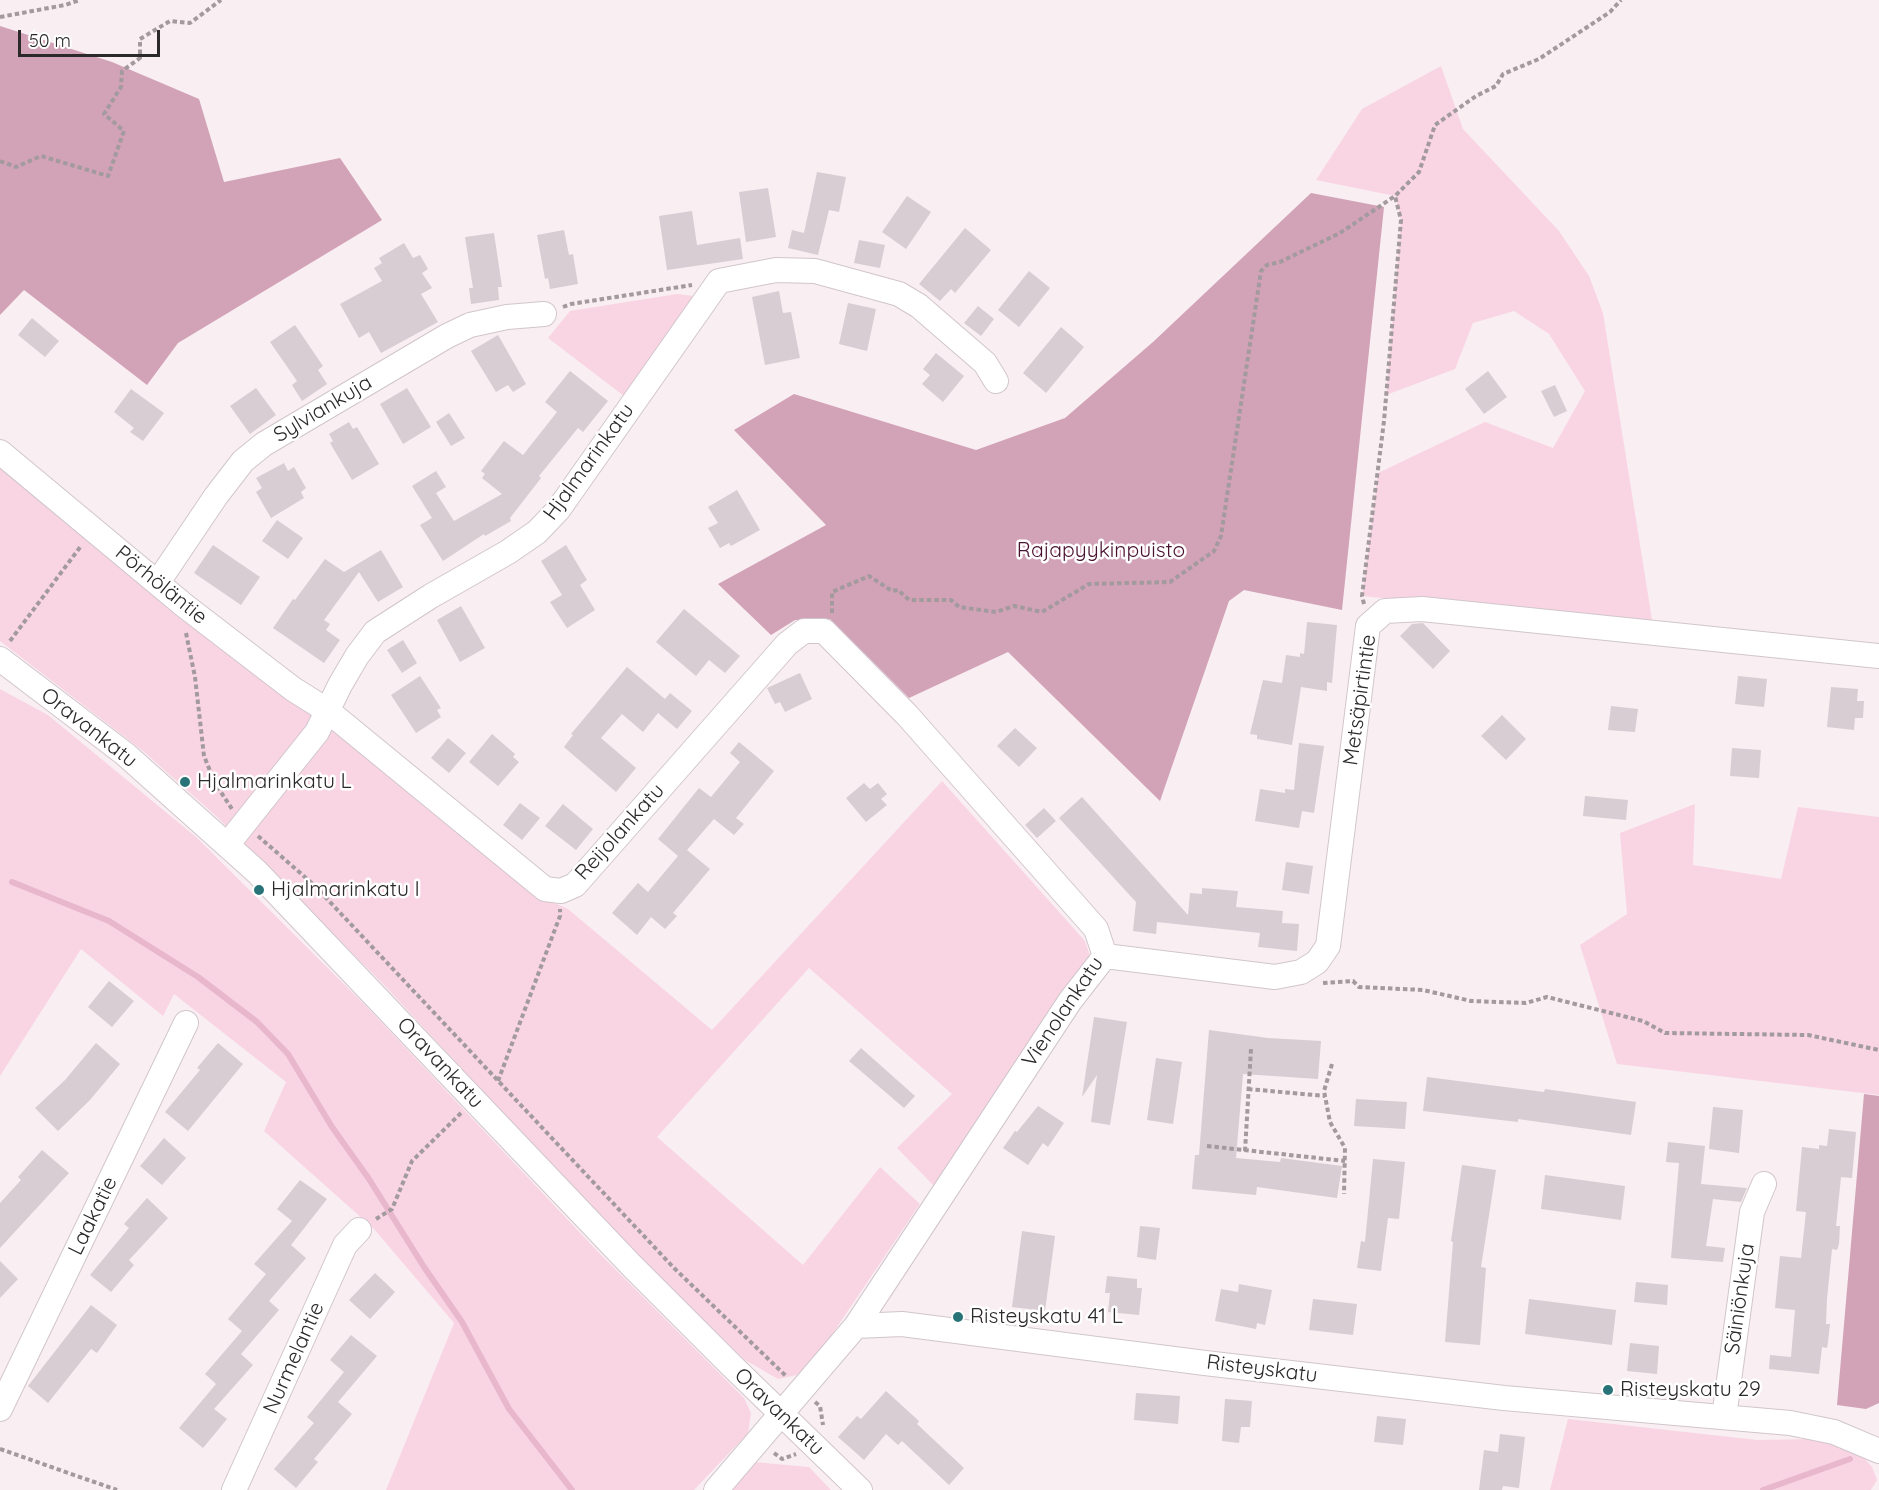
<!DOCTYPE html>
<meta charset="utf-8">
<style>
body{margin:0}
#map{position:relative;width:1879px;height:1490px;overflow:hidden;background:#f9eef2;font-family:Quicksand,sans-serif}
canvas{display:block}
.scale{position:absolute;left:18px;top:30px;width:142px;height:27px;box-sizing:border-box;border:3px solid #2c292a;border-top:0;padding-left:8px;font-size:18px;line-height:21px;white-space:nowrap;color:#2c292a;-webkit-text-stroke:4px #fefffe;paint-order:stroke}
</style>
<div id="map">
<canvas width="1879" height="1490"></canvas>
<div class="scale">50 m</div>
</div>
<script>
const g = document.querySelector('canvas').getContext('2d');
g.lineJoin = 'round';
function fillPath(path, color) { g.fillStyle = color; g.fill(path, 'evenodd'); }
const shape = rows => new Path2D(rows.map(r => 'M' + r).join(''));
function stroke(path, color, width, dash) { g.strokeStyle = color; g.lineWidth = width; g.lineCap = dash ? 'butt' : 'round'; g.setLineDash(dash || []); g.stroke(path); }
function label(font, color, halo, rows, align = 'center') {
  g.font = font + ' Quicksand,sans-serif'; g.lineWidth = 5; g.setLineDash([]); g.textBaseline = 'middle'; g.strokeStyle = halo; g.fillStyle = color; for (const [text, x, y, turn = 0] of rows) {
    g.save(); g.translate(x, y); g.rotate((+turn || 0) * Math.PI / 180); g.textAlign = isNaN(turn) ? turn : align; if (halo) g.strokeText(text, 0, 0); g.fillText(text, 0, 0); g.restore();
  }
}
fillPath(shape([
 [1441,66,1463,129,1559,231,1589,276,1603,313,1653,626,1362,596,1378,473,1485,422,1553,448,1585,391,1549,334,1514,311,1473,323,1455,369,1386,395,1401,220,1395,196,1316,180,1362,109],
 [677,294,694,296,624,396,548,338,570,311],
 [0,463,352,742,534,894,568,909,712,1030,942,781,1085,941,1091,959,934,1186,897,1148,952,1094,809,968,657,1137,803,1265,880,1167,920,1204,806,1373,778,1379,745,1360,656,1274,542,1155,385,986,216,816,143,751,0,641],
 [0,689,48,715,196,837,366,1006,601,1255,744,1398,751,1413,748,1433,694,1490,386,1490,454,1323,374,1229,264,1131,286,1082,174,994,163,1016,81,949,0,1076],
 [1695,804,1693,865,1781,879,1798,807,1879,817,1879,1095,1617,1064,1580,945,1627,914,1620,833],
 [1568,1419,1757,1440,1818,1439,1858,1451,1872,1467,1877,1480,1871,1490,1550,1490],
 [754,1462,809,1467,831,1490,729,1490]
]), '#f9d5e4');
fillPath(shape([
 [0,26,112,62,199,99,224,182,340,158,382,220,178,343,147,385,24,290,0,315],
 [1311,193,1384,207,1342,610,1244,590,1229,601,1160,801,1008,652,909,698,830,619,795,620,771,635,718,584,826,525,734,430,794,394,976,450,1065,418,1153,342],
 [1864,1094,1879,1096,1879,1403,1866,1409,1837,1405]
]), '#d2a2b7');
stroke(shape([
 [12,882,109,921,198,977,257,1022,288,1054,332,1127,369,1179,424,1267,462,1322,509,1409,572,1490],
 [1763,1490,1850,1459]
]), '#e8b7cc', 6);
fillPath(shape([
 [817,172,846,177,839,212,829,210,818,255,788,248,792,230,804,233],
 [768,188,776,237,746,242,739,192],
 [907,196,931,212,906,249,882,232],
 [692,211,697,245,740,238,743,259,667,270,659,216],
 [965,228,991,250,955,293,951,289,940,301,919,284],
 [564,230,569,255,573,254,578,284,550,289,548,278,545,279,537,235],
 [494,233,502,287,498,287,499,300,471,304,469,288,473,288,465,237],
 [859,240,885,245,880,268,854,263],
 [404,243,413,258,420,255,428,269,422,273,432,288,421,294,438,322,381,353,369,332,359,338,340,304,382,281,374,268,382,263,379,258],
 [1029,271,1050,288,1019,327,998,310],
 [779,291,783,313,791,312,800,358,765,365,752,297],
 [848,303,876,309,867,351,839,344],
 [978,306,994,319,981,336,964,323],
 [32,318,59,341,45,357,18,335],
 [295,325,323,366,318,370,327,384,302,401,292,385,297,381,270,342],
 [1061,327,1084,347,1046,393,1023,373],
 [498,335,526,384,513,392,508,385,496,392,471,351],
 [936,353,964,376,943,402,922,384,930,375,923,369],
 [570,371,608,401,583,432,578,428,539,476,541,478,510,518,511,521,485,536,484,534,443,561,420,525,432,518,412,486,436,471,446,487,436,493,454,521,502,494,482,478,485,474,481,471,504,441,523,455,557,412,545,402],
 [1488,371,1507,397,1484,414,1465,389],
 [1555,385,1567,411,1554,417,1541,391],
 [256,388,276,415,250,434,230,406],
 [407,388,431,427,403,444,380,404],
 [131,389,164,413,143,441,130,432,134,428,114,412],
 [449,413,465,438,451,446,436,422],
 [349,422,353,429,357,427,379,464,352,480,330,443,333,441,329,434],
 [284,463,288,471,294,467,306,488,301,492,304,498,271,518,256,492,262,488,256,478],
 [737,490,760,530,731,546,729,543,720,548,708,528,718,523,708,507],
 [277,520,303,538,288,559,262,541],
 [213,545,260,577,241,605,194,573],
 [566,545,587,580,580,585,595,610,567,628,550,602,562,595,541,561],
 [381,550,403,587,378,602,359,572,324,620,330,624,326,630,340,640,324,663,273,628,293,599,295,600,325,559,344,572],
 [461,606,485,648,460,662,437,620],
 [684,609,740,656,725,673,709,660,696,676,656,642],
 [1307,622,1337,625,1332,683,1327,682,1327,691,1301,687,1292,745,1257,739,1257,735,1250,734,1263,680,1282,683,1286,655,1300,657,1300,653,1304,654],
 [1423,623,1450,651,1433,669,1400,636,1412,624],
 [403,640,417,663,402,673,387,650],
 [627,667,665,699,670,693,692,711,677,729,658,713,643,732,622,714,601,738,636,768,616,792,564,747,573,735,571,734],
 [800,673,812,699,785,712,780,702,775,704,767,688],
 [420,676,441,708,437,710,441,717,416,733,391,695],
 [1738,676,1767,679,1764,707,1735,704],
 [1831,687,1858,689,1857,701,1864,701,1863,718,1855,718,1854,730,1827,727],
 [1611,706,1638,709,1635,732,1608,730],
 [1502,715,1526,739,1506,760,1481,736],
 [1015,728,1037,748,1019,767,997,746],
 [492,734,515,754,513,757,519,762,498,786,469,762],
 [448,738,466,753,449,773,431,758],
 [739,742,774,771,736,818,744,824,734,835,714,819,687,850,710,869,673,913,677,916,665,929,651,917,637,935,612,913,638,883,648,892,678,856,658,839,699,788,711,797,740,762,730,753],
 [1299,743,1324,746,1314,813,1302,811,1299,828,1255,821,1260,789,1285,793,1285,789,1294,790],
 [1732,748,1761,750,1759,778,1730,776],
 [864,783,870,789,878,783,887,794,881,799,887,805,866,822,846,798],
 [1585,796,1628,800,1626,820,1583,816],
 [1082,797,1188,915,1190,893,1202,894,1202,888,1238,891,1236,907,1283,911,1282,923,1299,924,1297,951,1258,947,1260,933,1157,922,1156,934,1133,931,1136,902,1059,818],
 [520,803,540,818,522,840,503,825],
 [563,804,593,829,576,850,545,826],
 [1044,808,1056,821,1037,838,1025,825],
 [1286,862,1313,866,1309,894,1282,890],
 [109,981,134,1001,112,1027,88,1007],
 [1094,1017,1127,1022,1110,1125,1091,1122,1097,1075,1082,1097],
 [1209,1030,1268,1038,1321,1041,1318,1079,1243,1074,1236,1158,1280,1162,1281,1158,1342,1166,1337,1198,1257,1187,1256,1195,1192,1189,1195,1155,1199,1155],
 [96,1043,120,1064,90,1100,58,1131,35,1108,65,1080],
 [218,1043,243,1064,188,1131,165,1112,200,1070,197,1068],
 [861,1048,915,1096,904,1108,849,1061],
 [1156,1058,1182,1062,1173,1124,1147,1120],
 [1427,1077,1544,1092,1545,1089,1636,1102,1631,1135,1518,1119,1518,1122,1423,1111],
 [1356,1099,1407,1102,1405,1129,1354,1126],
 [1038,1106,1064,1123,1048,1147,1043,1143,1028,1165,1003,1148,1015,1131,1017,1132],
 [1713,1107,1743,1110,1739,1153,1709,1149],
 [1829,1129,1856,1132,1852,1178,1841,1177,1836,1226,1840,1226,1839,1244,1837,1250,1832,1249,1827,1299,1826,1324,1830,1324,1828,1342,1827,1348,1822,1347,1819,1374,1769,1369,1770,1355,1791,1357,1795,1310,1775,1308,1780,1256,1801,1258,1806,1212,1796,1211,1802,1147,1819,1149,1819,1145,1827,1146],
 [164,1138,186,1158,162,1185,140,1166],
 [1668,1142,1705,1146,1701,1184,1747,1188,1741,1202,1713,1199,1706,1246,1725,1248,1723,1262,1671,1258,1679,1163,1666,1162],
 [42,1150,69,1173,0,1248,0,1203,21,1180,18,1177],
 [1373,1159,1405,1162,1399,1219,1388,1218,1381,1271,1357,1268,1361,1241,1365,1242],
 [1462,1165,1496,1170,1481,1267,1486,1268,1480,1345,1445,1342,1453,1242,1451,1241],
 [1545,1175,1625,1186,1621,1220,1541,1209],
 [300,1180,327,1199,291,1245,306,1258,269,1301,279,1310,241,1354,253,1365,214,1409,227,1419,203,1448,179,1428,216,1384,205,1374,242,1331,228,1319,266,1274,254,1264,292,1221,277,1209],
 [147,1198,168,1218,129,1260,134,1265,111,1292,90,1275,129,1228,124,1224],
 [1140,1226,1160,1228,1156,1260,1137,1257],
 [1022,1231,1055,1236,1045,1311,1012,1307],
 [0,1261,18,1279,0,1298],
 [375,1273,395,1292,370,1319,349,1300],
 [1107,1276,1137,1279,1137,1288,1142,1288,1139,1315,1108,1312,1110,1293,1105,1293],
 [1636,1282,1668,1285,1667,1305,1634,1302],
 [1239,1284,1272,1290,1265,1325,1257,1323,1256,1329,1215,1321,1221,1289,1238,1292],
 [1313,1299,1357,1304,1353,1335,1309,1330],
 [1529,1299,1616,1310,1612,1345,1525,1334],
 [91,1305,117,1325,97,1353,91,1349,48,1403,28,1386],
 [351,1335,377,1356,338,1402,352,1414,314,1459,318,1462,296,1488,274,1469,314,1423,307,1417,344,1372,330,1360],
 [1630,1343,1659,1346,1657,1374,1627,1371],
 [886,1391,919,1421,917,1424,964,1468,949,1485,902,1441,898,1445,886,1434,864,1460,838,1437,857,1416,861,1419],
 [1136,1393,1180,1396,1178,1424,1134,1420],
 [1225,1399,1252,1401,1250,1427,1241,1427,1239,1443,1222,1441],
 [1377,1416,1406,1419,1403,1445,1374,1442],
 [1500,1434,1525,1437,1519,1488,1503,1486,1502,1490,1479,1490,1484,1450,1498,1452]
]), '#d8cdd2');
const minor = shape([
 [0,452,185,606,293,689,328,711,545,889,561,891,575,885,787,644,804,631,824,631,907,715,1096,929,1105,956],
 [158,582,216,496,243,461,264,444,447,336,470,325,507,317,544,314],
 [0,659,125,754,257,872,631,1265,732,1366,860,1490],
 [227,845,317,732,340,685,357,656,375,632,431,596,508,552,537,532,558,510,719,281,776,270,815,271,899,294,919,306,985,363,996,381],
 [1105,956,1275,977,1301,972,1317,962,1328,946,1368,626,1385,611,1422,609,1879,656],
 [856,1326,1070,1001,1105,956],
 [0,1409,186,1023],
 [1724,1417,1752,1212,1764,1184],
 [234,1490,345,1245,359,1230],
 [716,1490,856,1326,902,1324,1205,1363,1504,1398,1790,1423,1834,1432,1879,1451]
]);
stroke(minor, '#d1c6cb', 26);
stroke(shape([
 [0,17,65,5,80,0],
 [0,161,16,167,41,156,108,176,124,131,104,114,121,87,122,71,140,58,140,39,170,21,190,23,221,0],
 [563,307,571,304,692,285],
 [1364,604,1362,596,1384,421,1401,220,1395,196],
 [832,613,832,592,869,576,892,591,898,590,909,600,951,600,959,607,996,612,1014,606,1042,612,1089,584,1170,582,1214,551,1221,536,1261,271,1267,265,1280,262,1340,233,1395,196,1419,172,1435,125,1476,96,1496,86,1503,74,1539,59,1610,12,1621,0],
 [186,633,195,677,204,756,215,783,232,809],
 [10,641,81,546],
 [258,836,314,885,674,1268,787,1377],
 [1323,983,1353,981,1359,987,1423,990,1471,1001,1526,1003,1547,997,1643,1021,1665,1033,1808,1035,1879,1050],
 [1332,1064,1324,1091,1330,1122,1345,1148,1344,1194],
 [498,1081,560,916,560,909],
 [1248,1089,1325,1096],
 [1207,1146,1345,1161],
 [1245,1151,1251,1049],
 [376,1219,392,1209,412,1161,461,1113],
 [815,1402,820,1406,823,1425],
 [0,1449,117,1490],
 [774,1453,782,1459,796,1454]
]), '#a29a9d', 4, [4.5, 3]);
stroke(minor, '#fff', 24);
for (const [x, y, r, color] of [
 [185,782,6,"#287377"],
 [259,890,6,"#287377"],
 [958,1317,6,"#287377"],
 [1608,1390,6,"#287377"]
]) { const dot = new Path2D(); dot.arc(x, y, r, 0, 2 * Math.PI); g.fillStyle = color; g.fill(dot); stroke(dot, '#fefffe', 2); }
label('21px', '#2c292a', '#fefffe', [
 ["Sylviankuja",323,409,-31],
 ["Hjalmarinkatu",589,462,-54],
 ["Pörhöläntie",161,585,39],
 ["Metsäpirtintie",1360,700,-82],
 ["Oravankatu",89,728,38],
 ["Reijolankatu",620,832,-48],
 ["Vienolankatu",1063,1012,-56],
 ["Oravankatu",440,1063,47],
 ["Laakatie",93,1216,-64],
 ["Säiniönkuja",1740,1299,-82],
 ["Nurmelantie",294,1358,-66],
 ["Risteyskatu",1262,1369,7],
 ["Oravankatu",779,1412,44]
]);
label('21px', '#491130', '#fefffe', [
 ["Rajapyykinpuisto",1101,551]
]);
label('21px', '#2c292a', '#fefffe', [
 ["Hjalmarinkatu L",197,782],
 ["Hjalmarinkatu I",271,890],
 ["Risteyskatu 41 L",970,1317],
 ["Risteyskatu 29",1620,1390]
], 'left');
</script>
